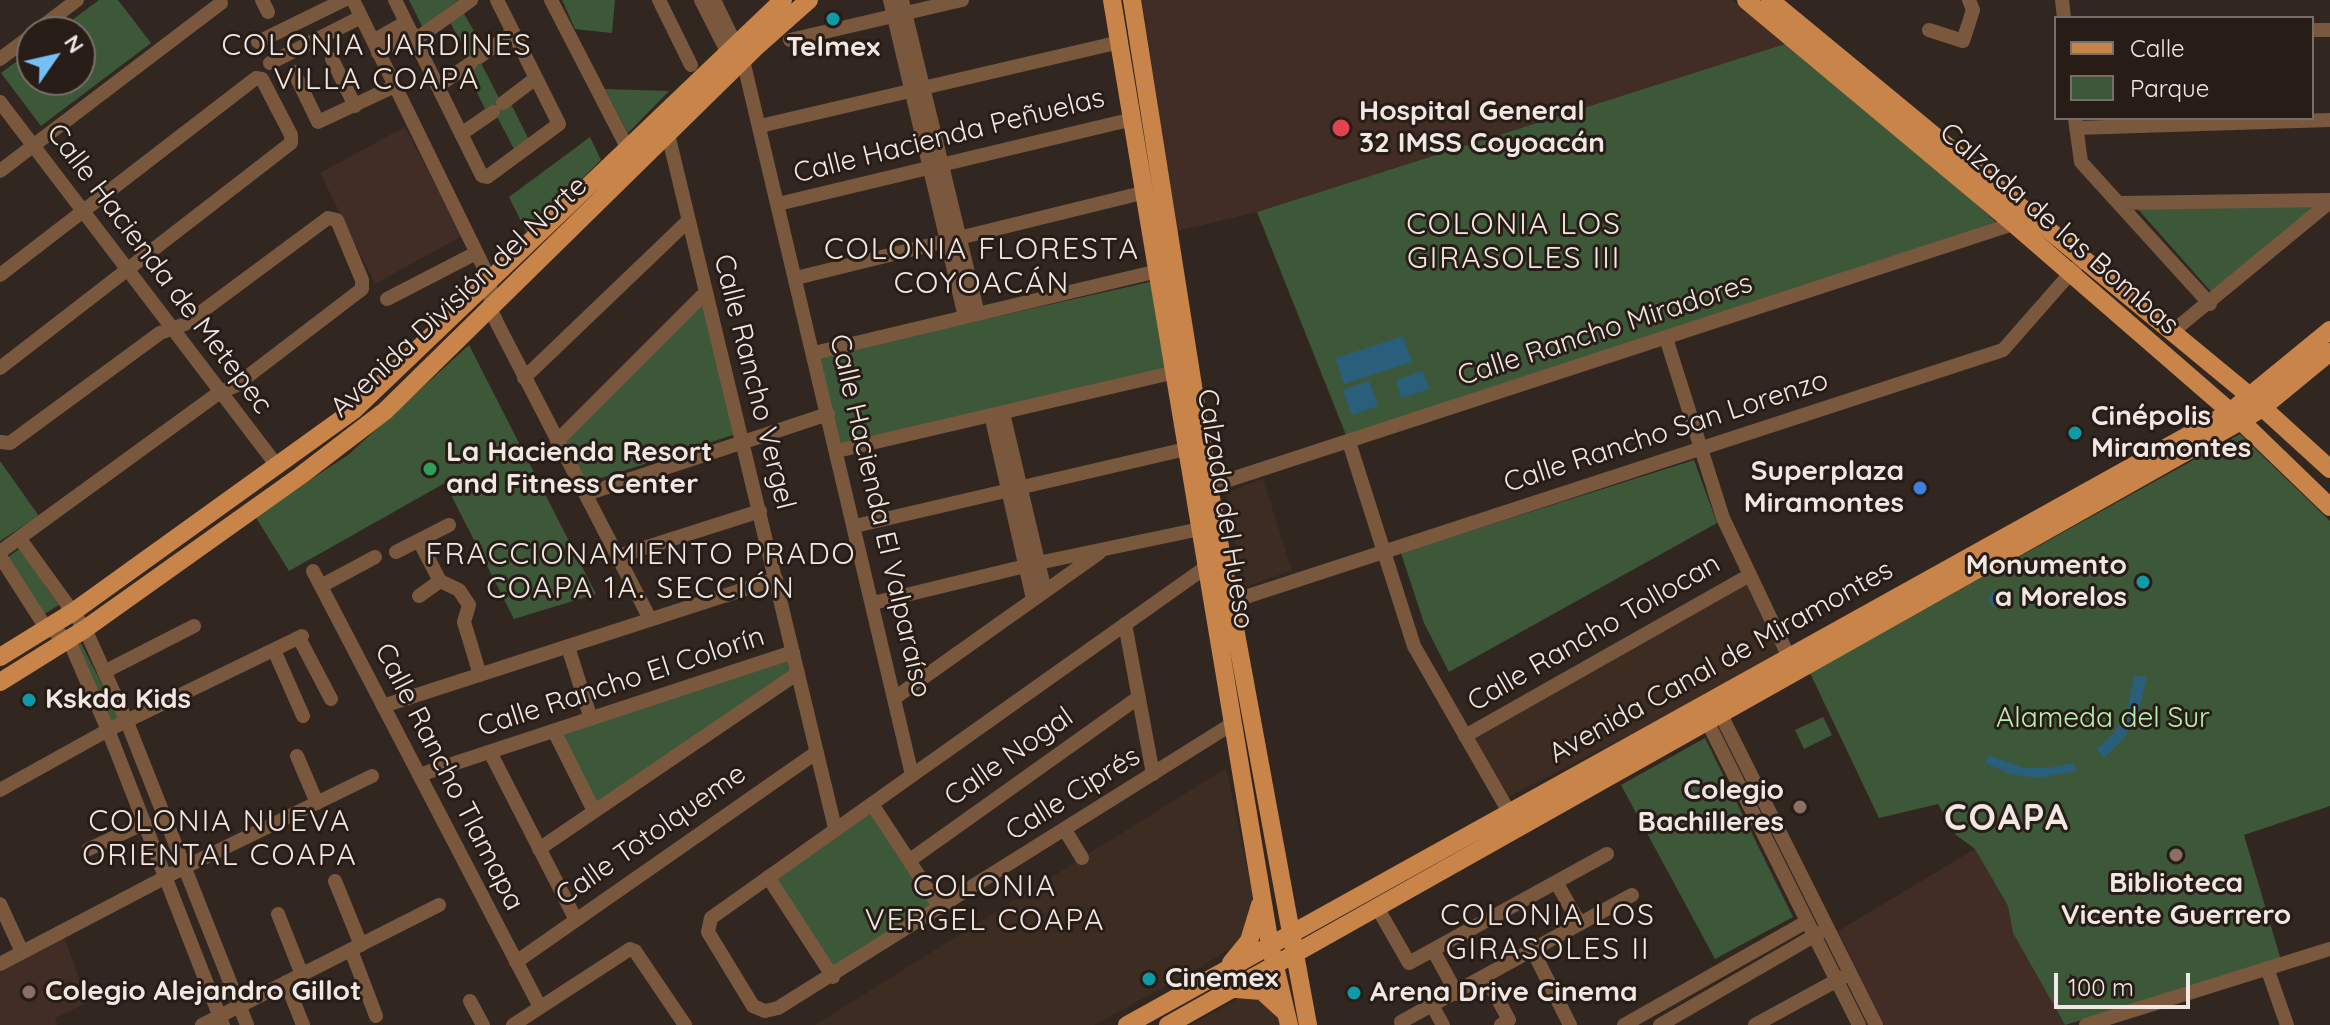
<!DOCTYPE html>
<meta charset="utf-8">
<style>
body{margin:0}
#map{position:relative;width:2330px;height:1025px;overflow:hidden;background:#322620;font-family:Quicksand,sans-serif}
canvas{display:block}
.legend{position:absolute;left:2054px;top:16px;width:260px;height:104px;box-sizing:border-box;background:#281c17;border:2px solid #786e69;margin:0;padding:10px 14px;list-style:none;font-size:24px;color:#f1e8e4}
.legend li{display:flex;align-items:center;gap:16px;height:40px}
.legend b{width:40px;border:2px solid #786e69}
.north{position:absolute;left:16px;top:16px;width:80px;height:80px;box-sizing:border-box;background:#281c17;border:2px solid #786e69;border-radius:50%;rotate:56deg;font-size:22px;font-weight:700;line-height:32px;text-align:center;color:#f1e8e4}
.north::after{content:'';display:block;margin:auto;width:28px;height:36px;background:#75c0f6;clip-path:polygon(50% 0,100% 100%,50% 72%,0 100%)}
.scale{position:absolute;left:2054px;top:973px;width:136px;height:36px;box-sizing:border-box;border:4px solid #f1e8e4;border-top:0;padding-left:10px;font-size:24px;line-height:28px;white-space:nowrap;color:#f1e8e4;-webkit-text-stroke:6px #281c17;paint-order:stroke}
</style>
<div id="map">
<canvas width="2330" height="1025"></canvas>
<ul class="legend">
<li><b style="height:10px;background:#c98449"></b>Calle</li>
<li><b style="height:22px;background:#3c5838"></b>Parque</li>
</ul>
<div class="north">N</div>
<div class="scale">100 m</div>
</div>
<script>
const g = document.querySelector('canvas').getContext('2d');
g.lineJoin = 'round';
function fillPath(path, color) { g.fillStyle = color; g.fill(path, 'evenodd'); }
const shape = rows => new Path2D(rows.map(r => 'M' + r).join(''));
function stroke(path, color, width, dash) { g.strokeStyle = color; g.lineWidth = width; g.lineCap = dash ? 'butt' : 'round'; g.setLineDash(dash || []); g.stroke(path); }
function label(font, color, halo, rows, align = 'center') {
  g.font = font + ' Quicksand,sans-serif'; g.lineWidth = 6; g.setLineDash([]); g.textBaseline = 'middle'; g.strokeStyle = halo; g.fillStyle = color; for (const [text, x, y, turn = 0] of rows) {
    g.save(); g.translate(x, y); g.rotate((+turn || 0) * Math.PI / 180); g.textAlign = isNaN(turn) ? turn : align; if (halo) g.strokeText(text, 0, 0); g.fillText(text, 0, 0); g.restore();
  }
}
fillPath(shape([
 [1263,479,1292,570,1243,588,1226,492],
 [1750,578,1788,654,1502,800,1464,731],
 [1226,768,1254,900,1239,943,1198,969,1094,1025,815,1025],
 [1246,994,1266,997,1284,1025,1191,1025]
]), '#3d2c22');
fillPath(shape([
 [1142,0,1732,0,1786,44,1257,212,1177,231],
 [405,127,462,236,375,284,320,173],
 [1975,849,2008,906,2013,933,2065,1025,1884,1025,1838,931],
 [64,937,88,1002,55,1018,57,1025,0,1025,0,971]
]), '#412d25');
fillPath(shape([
 [99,0,118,0,151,43,41,126,1,73,32,50,32,80,80,80,80,32,56,32],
 [409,0,458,0,423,28],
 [562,0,615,0,612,33,575,29],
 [462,10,483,47,476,53,503,106,510,102,529,140,515,151,491,105,485,109,466,70,472,64,449,20],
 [1792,38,1996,222,1348,440,1257,212,1785,44],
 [605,89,669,91,628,133],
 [590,137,601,160,527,233,509,197],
 [2326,202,2214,295,2136,207],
 [1154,281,1167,373,840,447,818,357],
 [702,301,739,433,583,484,563,441],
 [469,345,596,594,514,619,445,483,289,571,255,516,348,455],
 [2240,434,2330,521,2330,806,2244,835,2281,960,2065,1025,2013,933,2008,906,1975,849,1956,835,1938,804,1879,818,1810,673],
 [1694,460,1717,523,1449,672,1424,623,1401,553],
 [0,461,39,516,0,541],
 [19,549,59,605,44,614,4,560],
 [81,643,119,718,107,723,67,652],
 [789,655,794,674,595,807,556,732],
 [1823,717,1832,735,1804,749,1795,730],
 [1705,738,1793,917,1715,959,1621,785],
 [869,807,932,907,835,970,772,875]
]), '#3c5838');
fillPath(shape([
 [1403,336,1412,362,1344,384,1336,358],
 [1423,371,1429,389,1401,398,1396,380],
 [1369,381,1378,406,1352,415,1343,390],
 '1989 599a9 9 0 1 1 18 0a9 9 0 1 1-18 0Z',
 [2134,676,2147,677,2137,717,2123,739,2104,758,2097,749,2114,733,2127,712],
 [1989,755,2024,768,2049,768,2073,763,2078,771,2037,778,2010,774,1985,763]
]), '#2a5f7c');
stroke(shape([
 [262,0,268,12],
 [353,0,490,280,491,310,498,325,650,619],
 [395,0,482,176,487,177,559,124,497,0],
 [551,0,628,149],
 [659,0,691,65],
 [701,0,732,61],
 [714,0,743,60,912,775],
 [890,0,965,317],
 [902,0,978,314],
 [2062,0,2064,18],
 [1929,30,1963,41,1973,10,1969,0],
 [2312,30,2330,30],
 [35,32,77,0],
 [415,40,471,0],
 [790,40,962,0],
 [373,41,406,22],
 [258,42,344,0],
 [378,53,412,33],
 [479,57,513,32],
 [0,59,32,35],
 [332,59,355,106],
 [270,63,361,17],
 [294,72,318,122,395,86],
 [438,86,471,63],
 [0,102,278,467],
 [503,103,536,78],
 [2075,118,2081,162,2210,304],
 [760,126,1120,42],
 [2076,128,2330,120],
 [461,134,493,112],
 [668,134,835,828],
 [0,171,221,3],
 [2119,203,2330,200],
 [778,204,1133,119],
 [0,275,256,78,262,79,291,135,291,143,0,368],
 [796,278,1146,192],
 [387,299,476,253],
 [2172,332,2330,202],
 [1666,338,1723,518,1788,655],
 [814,353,1158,271],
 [524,378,687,222],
 [1003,413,1045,591],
 [991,415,1033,599],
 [557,441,704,294],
 [0,442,10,443,160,333,185,324,328,218,337,220,362,280,362,289,235,386,220,392,0,552],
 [1349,442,1414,646,1509,812],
 [837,451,1184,370],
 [1201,489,2022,221],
 [586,494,828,414],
 [855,526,1186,449],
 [20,539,85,629,127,722,247,1025],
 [419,541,440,581,459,590,469,605,464,622,480,675],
 [396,552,449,525],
 [0,556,46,628,68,638,108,730,223,1025],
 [619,556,760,511],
 [1206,567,711,918,708,932,753,1006,765,1011,778,1008,1232,724],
 [313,571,540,1007],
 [321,586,375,557],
 [419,596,440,581],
 [1230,602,2003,350,2075,268],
 [873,603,1038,563,1200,529],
 [1125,624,1153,774],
 [299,638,331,699],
 [568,647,591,719],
 [274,650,303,716],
 [104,672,194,626],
 [896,697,1099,553],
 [383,706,776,579],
 [1720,713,1876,1025],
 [1707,721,1859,1025],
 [554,731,594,811],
 [1465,736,1748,576],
 [490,752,576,920],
 [297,756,317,803],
 [419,775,793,652],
 [0,790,108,730,302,636],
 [872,804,940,908],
 [1065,830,1082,858],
 [89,849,145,823],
 [539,849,798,673],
 [910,860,1139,697],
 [768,877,833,977],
 [335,881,361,945],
 [1556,882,1580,924],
 [0,904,22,952],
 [1378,909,1409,963,1607,854],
 [278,914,302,975],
 [351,950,376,1016],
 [1433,950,1457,994],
 [1533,951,1570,1025],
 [516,962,817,752],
 [0,964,185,867,372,776],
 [2267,968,2287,1025],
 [1486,977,1509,1020,1501,1025],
 [286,982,303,1025],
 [470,1001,483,1025],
 [1432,1005,1443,1025],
 [1401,1022,1632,895],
 [202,1025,439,905],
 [513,1025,630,949,635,951,685,1025],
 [1624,1025,1806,922],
 [1660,1025,1819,933],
 [1755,1025,1843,977],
 [2086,1025,2330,949]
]), '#79583d', 14);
stroke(shape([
 [1112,0,1270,945,1289,1025],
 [1132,0,1209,487,1308,1025],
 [1746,0,2014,224,2241,421,2330,507],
 [1770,0,2251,397,2330,469],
 [0,657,73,612,354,410,783,0],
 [0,682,85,629,300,476,385,411,756,47,809,0],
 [1231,963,1249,941,1260,905],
 [1235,989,1262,991,1285,1012],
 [1127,1025,2230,412,2330,330],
 [1168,1025,2241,421,2262,408,2330,352]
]), '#c98449', 18);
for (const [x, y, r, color] of [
 [833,19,8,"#0f9aa8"],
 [1341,128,10,"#e0444e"],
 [2075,433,8,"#0f9aa8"],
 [430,469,8,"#2e9e5b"],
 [1920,488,8,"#3f7fe0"],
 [2143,582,8,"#0f9aa8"],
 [29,700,8,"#0f9aa8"],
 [1800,807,8,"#8d6e63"],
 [2176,855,8,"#8d6e63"],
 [1149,979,8,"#0f9aa8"],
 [29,992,8,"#8d6e63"],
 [1354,993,8,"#0f9aa8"]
]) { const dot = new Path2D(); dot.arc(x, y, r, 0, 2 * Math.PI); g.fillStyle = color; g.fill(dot); stroke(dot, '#281c17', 3); }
label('bold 28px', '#f1e8e4', '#281c17', [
 ["Telmex",833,48,"center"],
 ["Hospital General",1359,112],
 ["32 IMSS Coyoacán",1359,144],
 ["Cinépolis",2091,417],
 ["Miramontes",2091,449],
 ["La Hacienda Resort",446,453],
 ["and Fitness Center",446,485],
 ["Superplaza",1904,472,"right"],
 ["Miramontes",1904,504,"right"],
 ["Monumento",2127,566,"right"],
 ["a Morelos",2127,598,"right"],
 ["Kskda Kids",45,700],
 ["Colegio",1784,791,"right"],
 ["Bachilleres",1784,823,"right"],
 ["Biblioteca",2176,884,"center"],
 ["Vicente Guerrero",2176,916,"center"],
 ["Cinemex",1165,979],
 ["Colegio Alejandro Gillot",45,992],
 ["Arena Drive Cinema",1370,993]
], 'left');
label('28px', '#f1e8e4', '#281c17', [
 ["Calle Hacienda Peñuelas",949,136,-14],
 ["Calzada de las Bombas",2059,229,41],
 ["Calle Hacienda de Metepec",159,269,53],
 ["Avenida División del Norte",459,297,-43],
 ["Calle Rancho Miradores",1605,330,-18],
 ["Calle Rancho Vergel",754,382,76],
 ["Calle Rancho San Lorenzo",1666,432,-18],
 ["Calzada del Hueso",1225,509,81],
 ["Calle Hacienda El Valparaíso",880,516,77],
 ["Calle Rancho Tollocan",1594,633,-30],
 ["Avenida Canal de Miramontes",1721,662,-29],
 ["Calle Rancho El Colorín",621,682,-18],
 ["Calle Nogal",1009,757,-35],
 ["Calle Rancho Tlamapa",449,777,63],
 ["Calle Ciprés",1073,794,-32],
 ["Calle Totolqueme",651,835,-35]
]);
label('28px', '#b8f0b0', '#281c17', [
 ["Alameda del Sur",2103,719]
]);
g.letterSpacing = '2px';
label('30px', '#f1e8e4', '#281c17', [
 ["COLONIA JARDINES",377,46],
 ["VILLA COAPA",377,80],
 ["COLONIA LOS",1514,225],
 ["GIRASOLES III",1514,259],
 ["COLONIA FLORESTA",982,250],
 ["COYOACÁN",982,284],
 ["FRACCIONAMIENTO PRADO",641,555],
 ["COAPA 1A. SECCIÓN",641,589],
 ["COLONIA NUEVA",220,822],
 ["ORIENTAL COAPA",220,856],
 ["COLONIA",985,887],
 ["VERGEL COAPA",985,921],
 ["COLONIA LOS",1548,916],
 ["GIRASOLES II",1548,950]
]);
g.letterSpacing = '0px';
g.letterSpacing = '2px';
label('bold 36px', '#f1e8e4', '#281c17', [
 ["COAPA",2007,819]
]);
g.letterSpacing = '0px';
</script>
